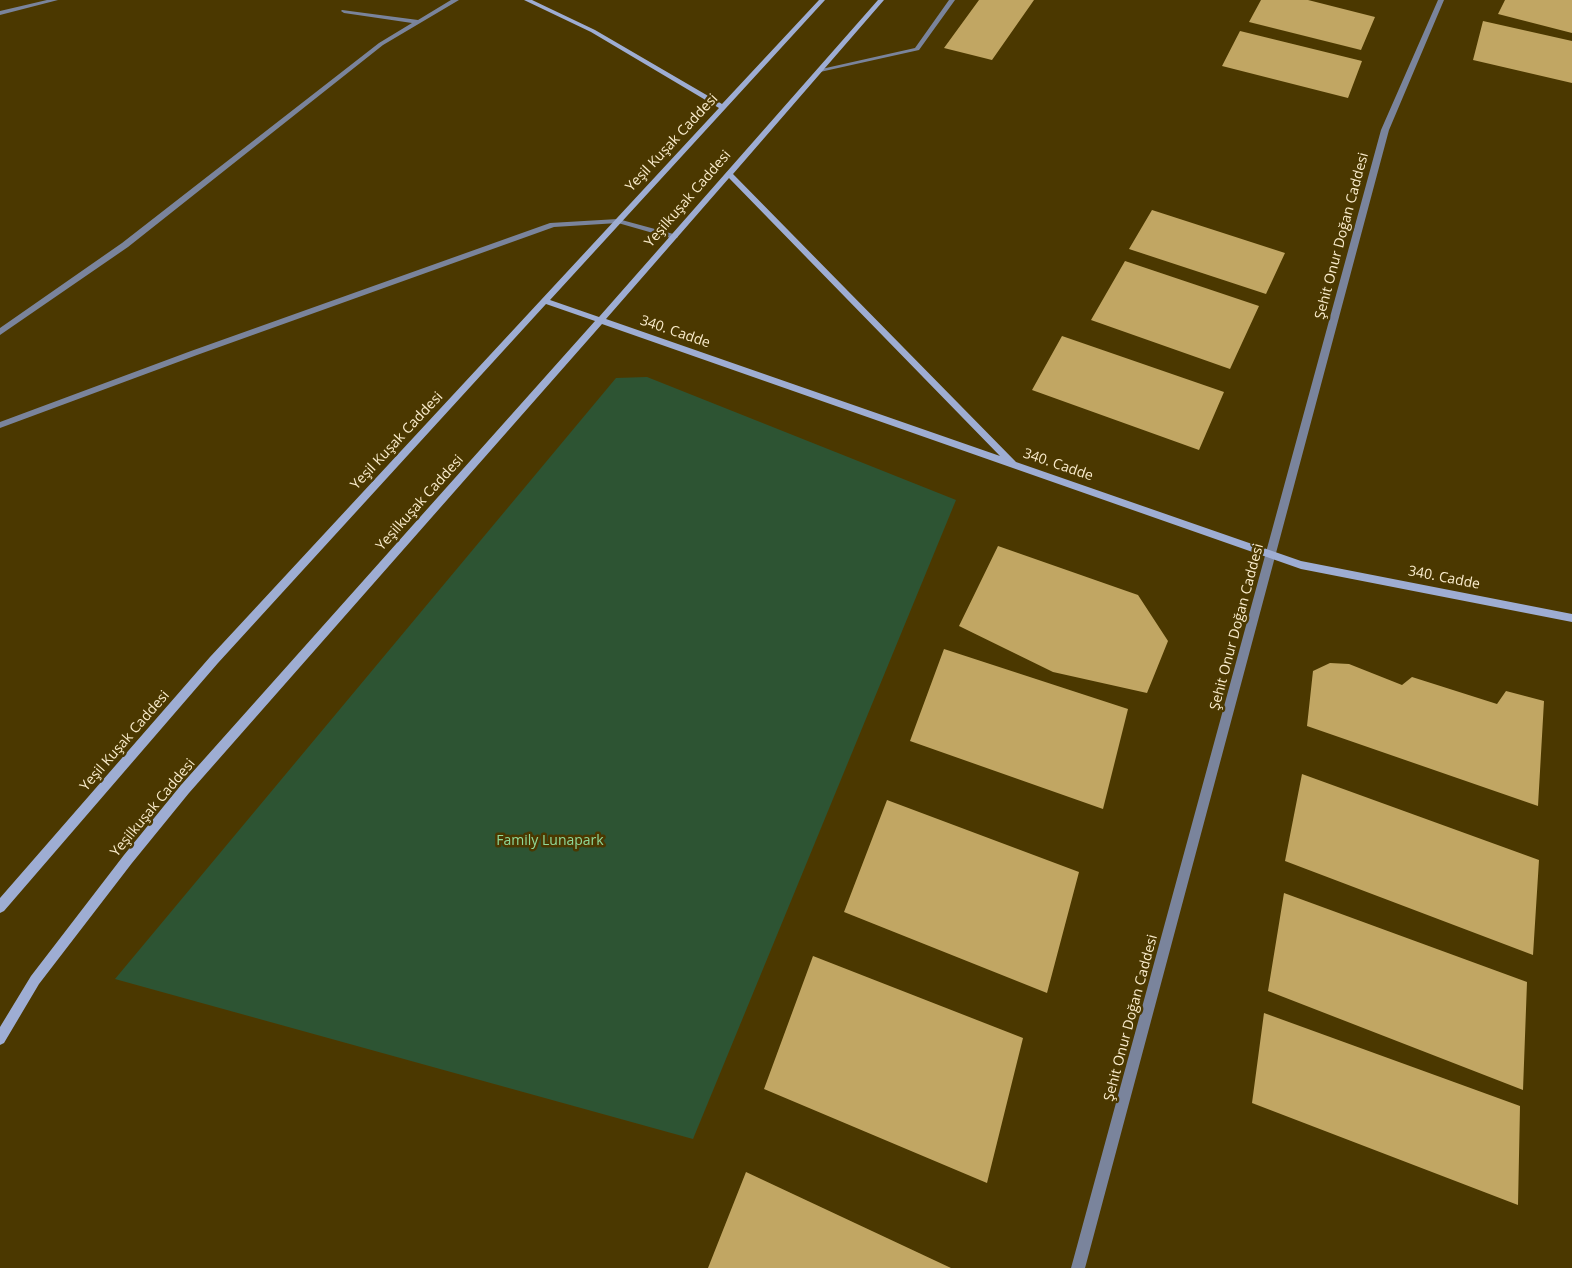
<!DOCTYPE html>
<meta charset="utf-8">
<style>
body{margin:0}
canvas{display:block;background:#4b3800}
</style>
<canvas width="1572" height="1268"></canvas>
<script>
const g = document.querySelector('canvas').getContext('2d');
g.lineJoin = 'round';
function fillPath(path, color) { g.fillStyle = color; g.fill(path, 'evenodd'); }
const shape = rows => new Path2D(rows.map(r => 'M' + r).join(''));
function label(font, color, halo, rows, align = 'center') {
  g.font = font + ' "Open Sans",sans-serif'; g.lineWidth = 5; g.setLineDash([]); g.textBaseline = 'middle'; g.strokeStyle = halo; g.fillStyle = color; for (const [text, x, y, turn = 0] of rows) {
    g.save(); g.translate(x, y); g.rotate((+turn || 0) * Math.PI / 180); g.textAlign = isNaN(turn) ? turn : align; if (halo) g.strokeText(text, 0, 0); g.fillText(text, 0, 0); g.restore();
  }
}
fillPath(shape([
 [647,377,956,500,693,1139,115,979,616,378]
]), '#2d5433');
fillPath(shape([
 [979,0,1034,0,992,60,944,48],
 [1261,0,1308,0,1375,17,1361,50,1249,22],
 [1505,0,1572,0,1572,33,1498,14],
 [1483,21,1572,41,1572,83,1473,60],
 [1240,31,1362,61,1348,98,1222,66],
 [1152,210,1285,253,1266,294,1129,249],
 [1125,261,1259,306,1230,369,1091,320],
 [1062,336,1224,392,1199,450,1032,390],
 [998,546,1138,595,1168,641,1147,693,1053,672,959,626],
 [944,649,1128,709,1103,809,910,741],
 [1330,663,1349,664,1402,685,1412,677,1497,704,1506,691,1544,701,1538,806,1307,726,1313,671],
 [1302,774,1539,860,1533,955,1285,861],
 [887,800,1079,872,1047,993,844,912],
 [1284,893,1527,982,1523,1090,1268,991],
 [813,956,1023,1038,987,1183,764,1089],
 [1264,1013,1520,1106,1518,1205,1252,1103],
 [746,1172,951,1268,708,1268]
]), '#c1a663');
fillPath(shape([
 [949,0,955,0,919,50,820,72,817,70,915,48,949,0]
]), '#7a849c');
fillPath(shape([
 [47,0,58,0,0,15,0,11,47,0],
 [451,0,459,0,383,45,128,247,0,335,0,328,122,243,379,43,412,23,344,13,341,11,342,10,418,20,451,0],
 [1438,0,1444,0,1389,130,1085,1268,1071,1268,1381,130,1438,0],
 [618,219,677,235,678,237,674,239,618,223,554,227,197,355,0,428,0,422,191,351,550,223,618,219]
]), '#7a849c');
fillPath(shape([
 [524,0,532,0,595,30,722,104,819,0,825,0,550,300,599,317,878,0,884,0,733,174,1016,462,1301,561,1572,614,1572,622,1301,569,602,324,189,793,132,863,39,984,4,1043,0,1045,0,1027,31,976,124,855,181,785,595,321,546,304,218,663,4,911,0,913,0,898,210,657,719,108,591,32,524,0],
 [729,178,1000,456,606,319,729,178]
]), '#9eadd3');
label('14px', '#faeccb', '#4b3800', [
 ["Yeşil Kuşak Caddesi",672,143,-47],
 ["Yeşilkuşak Caddesi",688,199,-49],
 ["Şehit Onur Doğan Caddesi",1342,236,-75],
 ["340. Cadde",675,332,19],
 ["Yeşil Kuşak Caddesi",397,441,-47],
 ["340. Cadde",1058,465,19],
 ["Yeşilkuşak Caddesi",420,503,-48],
 ["340. Cadde",1444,578,11],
 ["Şehit Onur Doğan Caddesi",1237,627,-75],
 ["Yeşil Kuşak Caddesi",125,741,-49],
 ["Yeşilkuşak Caddesi",153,808,-50],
 ["Şehit Onur Doğan Caddesi",1131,1018,-75]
]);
label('14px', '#8fd999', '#4b3800', [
 ["Family Lunapark",550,841]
]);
</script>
